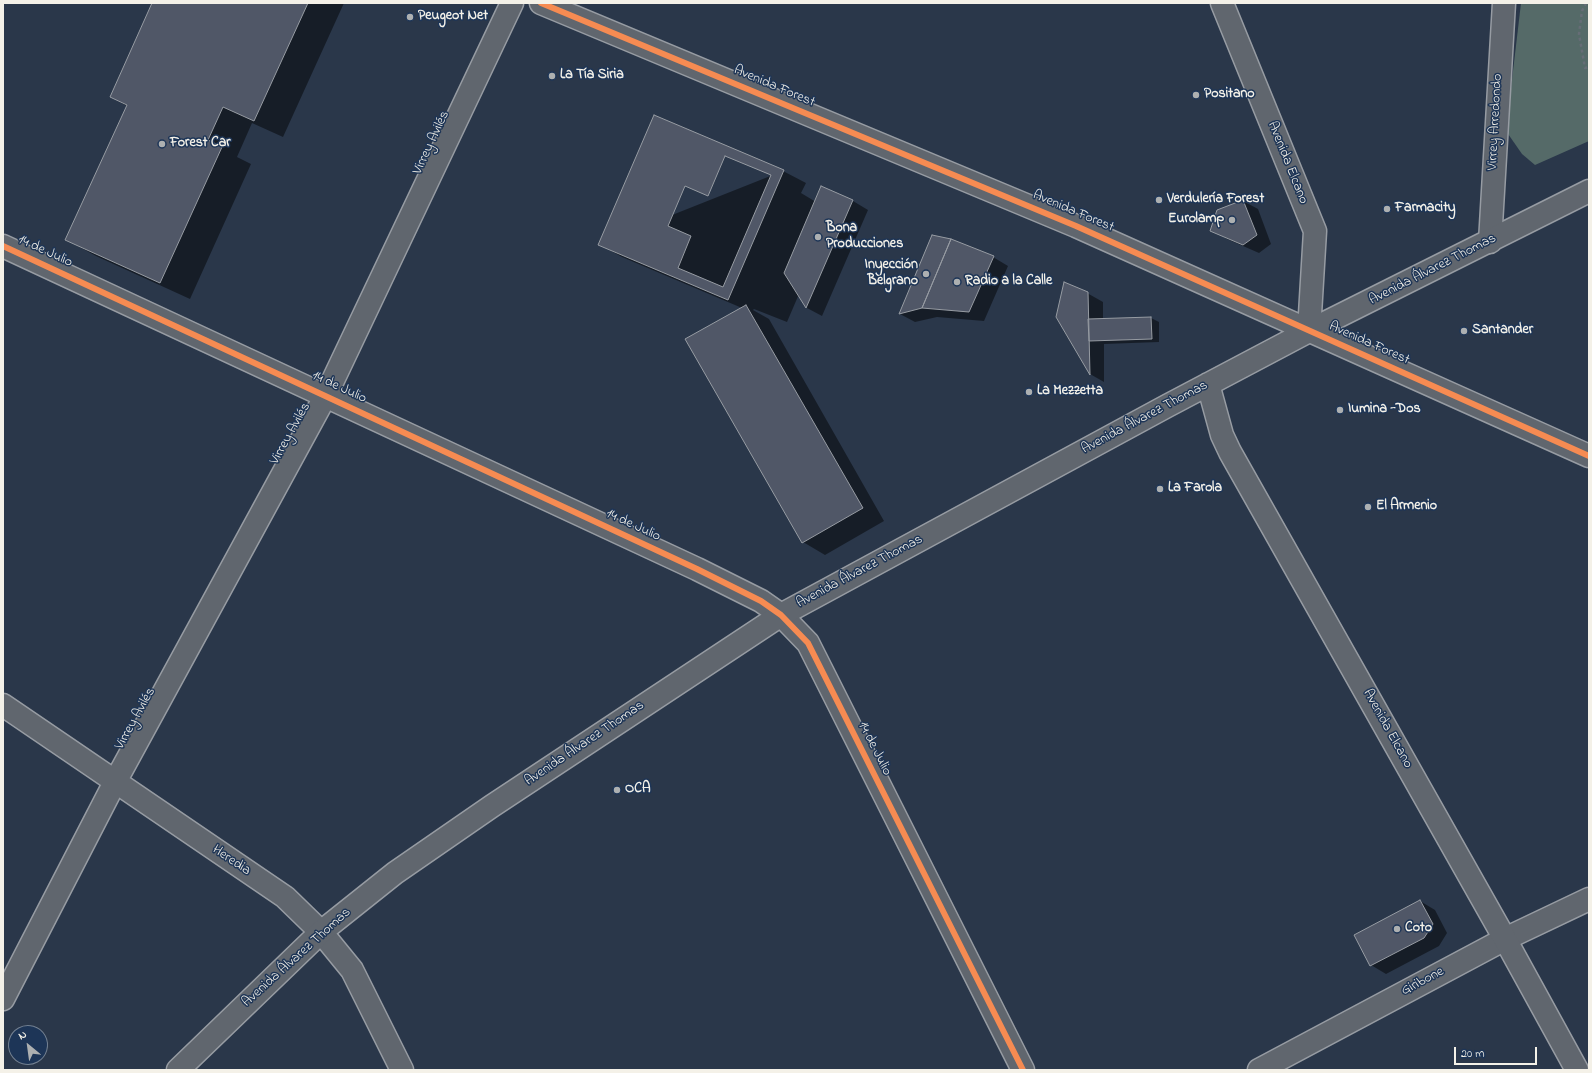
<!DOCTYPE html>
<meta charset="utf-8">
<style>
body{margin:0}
#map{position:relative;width:1592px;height:1073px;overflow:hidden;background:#2a374a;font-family:"Indie Flower",sans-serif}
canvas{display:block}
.frame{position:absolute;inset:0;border:4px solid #f4f1e8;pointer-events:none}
.north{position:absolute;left:8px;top:1025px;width:40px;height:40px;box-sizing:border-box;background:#1d3557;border:1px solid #738091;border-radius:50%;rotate:331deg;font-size:11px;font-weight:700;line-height:16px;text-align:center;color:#f4f1e8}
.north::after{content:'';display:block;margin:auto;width:14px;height:18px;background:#adb0b1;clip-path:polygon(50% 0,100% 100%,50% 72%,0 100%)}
.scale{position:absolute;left:1454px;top:1047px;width:83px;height:18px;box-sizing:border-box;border:2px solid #f4f1e8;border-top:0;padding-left:5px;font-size:12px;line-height:14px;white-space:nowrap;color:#f4f1e8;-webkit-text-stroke:3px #1d3557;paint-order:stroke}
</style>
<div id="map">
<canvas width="1592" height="1073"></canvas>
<div class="frame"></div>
<div class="north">N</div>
<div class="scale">20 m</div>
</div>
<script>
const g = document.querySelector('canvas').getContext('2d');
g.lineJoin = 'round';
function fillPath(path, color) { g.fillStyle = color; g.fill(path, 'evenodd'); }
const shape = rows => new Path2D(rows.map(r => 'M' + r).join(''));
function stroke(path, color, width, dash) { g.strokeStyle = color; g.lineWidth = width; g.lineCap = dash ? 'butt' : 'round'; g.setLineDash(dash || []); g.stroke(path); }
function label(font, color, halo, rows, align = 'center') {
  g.font = font + ' "Indie Flower",sans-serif'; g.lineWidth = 3; g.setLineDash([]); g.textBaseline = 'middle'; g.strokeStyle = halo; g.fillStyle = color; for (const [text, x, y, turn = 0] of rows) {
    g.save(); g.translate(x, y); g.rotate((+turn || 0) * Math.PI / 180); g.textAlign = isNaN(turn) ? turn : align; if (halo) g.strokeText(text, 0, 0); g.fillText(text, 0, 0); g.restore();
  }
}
fillPath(shape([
 [1521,3,1589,3,1589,141,1535,165,1522,154,1506,131]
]), '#556a68');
fillPath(shape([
 [154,3,344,3,283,137,252,123,237,157,251,164,190,299,96,256,67,240,127,106,111,97],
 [783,171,806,183,801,193,816,202,822,188,853,201,868,210,822,316,807,308,799,294,787,322,754,309,753,310,769,319,884,521,825,555,803,542,742,308,622,257,599,244],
 [1243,201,1258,209,1271,244,1259,253,1227,239,1212,230],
 [933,237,993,257,1008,266,984,321,937,317,915,322,900,314],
 [1087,293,1103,302,1103,319,1151,318,1159,322,1159,342,1104,344,1104,382,1090,374,1057,317],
 [1420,901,1435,910,1447,933,1439,946,1386,974,1371,965]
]), '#0007');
const building = shape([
 [152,3,308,3,254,121,223,107,208,140,222,147,160,283,65,240,127,105,110,97,152,3],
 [654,115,784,170,728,300,598,245,654,115],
 [725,156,771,175,723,287,678,268,691,236,668,226,685,186,708,196,725,156],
 [821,186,853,200,806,308,784,273,821,186],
 [1243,200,1257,235,1243,245,1210,231,1217,210,1243,200],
 [932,235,951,239,922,308,899,314,932,235],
 [951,239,994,256,969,312,922,308,951,239],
 [1064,282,1088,292,1090,375,1056,317,1064,282],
 [746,305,863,508,802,543,685,339,746,305],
 [1151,317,1152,339,1089,341,1088,319,1151,317],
 [1420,900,1433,924,1424,938,1370,966,1354,935,1420,900]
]);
fillPath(building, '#505767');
stroke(building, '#979ca3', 1);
const minor = shape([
 [1490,242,1504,3],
 [3,246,697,569,761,601,781,615,808,643,1023,1070],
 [3,705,285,897,321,932,352,970,402,1070],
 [3,999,115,782,326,395,512,3],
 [1259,1070,1505,939,1589,899]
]);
const major = shape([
 [541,3,1076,226,1589,456],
 [1222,3,1315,231,1309,331],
 [1208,384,1222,435,1230,452,1505,939,1577,1070],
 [178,1070,321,932,395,873,492,806,781,615,1167,406,1309,331,1589,191]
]);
stroke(minor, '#979ca3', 25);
stroke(major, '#979ca3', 25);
stroke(shape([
 [1586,3,1582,11,1579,34,1585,68,1589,67]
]), '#666d76', 2.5, [3, 3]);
stroke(minor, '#60666e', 22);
stroke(major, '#60666e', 22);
stroke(shape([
 [541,3,1076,226,1589,456],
 [3,246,697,569,761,601,781,615,808,643,1023,1070]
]), '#f68b52', 6);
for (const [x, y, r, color] of [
 [410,17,4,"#adb0b1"],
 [552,76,4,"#adb0b1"],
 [1196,95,4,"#adb0b1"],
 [162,144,4,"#adb0b1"],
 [1159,200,4,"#adb0b1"],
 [1387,209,4,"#adb0b1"],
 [1232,220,4,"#adb0b1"],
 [818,237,4,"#adb0b1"],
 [926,274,4,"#adb0b1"],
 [957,282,4,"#adb0b1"],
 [1464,331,4,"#adb0b1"],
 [1029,392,4,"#adb0b1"],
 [1340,410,4,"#adb0b1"],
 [1160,489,4,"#adb0b1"],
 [1368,507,4,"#adb0b1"],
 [617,790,4,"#adb0b1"],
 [1397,929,4,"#adb0b1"]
]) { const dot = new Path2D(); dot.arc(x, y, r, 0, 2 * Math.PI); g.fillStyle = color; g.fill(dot); stroke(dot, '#1d3557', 1.5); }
label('bold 14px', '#f4f1e8', '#1d3557', [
 ["Peugeot Net",418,17],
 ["La Tía Siria",560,76],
 ["Positano",1204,95],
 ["Forest Car",170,144],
 ["Verdulería Forest",1167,200],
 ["Farmacity",1395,209],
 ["Eurolamp",1224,220,"right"],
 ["Bona",826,229],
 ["Producciones",826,245],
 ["Inyección",918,266,"right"],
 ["Belgrano",918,282,"right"],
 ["Radio a la Calle",965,282],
 ["Santander",1472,331],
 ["La Mezzetta",1037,392],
 ["Iumina -Dos",1348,410],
 ["La Farola",1168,489],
 ["El Armenio",1376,507],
 ["OCA",625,790],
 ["Coto",1405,929]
], 'left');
label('14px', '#f4f1e8', '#1d3557', [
 ["Avenida Forest",774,87,23],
 ["Virrey Arredondo",1496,122,-87],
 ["Virrey Avilés",432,143,-65],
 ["Avenida Elcano",1287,163,68],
 ["Avenida Forest",1073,212,23],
 ["14 de Julio",45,252,25],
 ["Avenida Álvarez Thomas",1433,270,-27],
 ["Avenida Forest",1369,344,24],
 ["14 de Julio",339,388,25],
 ["Avenida Álvarez Thomas",1145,418,-28],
 ["Virrey Avilés",291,434,-61],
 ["14 de Julio",633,526,25],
 ["Avenida Álvarez Thomas",860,572,-28],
 ["Virrey Avilés",136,719,-61],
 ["Avenida Elcano",1387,729,61],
 ["Avenida Álvarez Thomas",585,744,-34],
 ["14 de Julio",874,749,63],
 ["Heredia",231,861,34],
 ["Avenida Álvarez Thomas",297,958,-42],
 ["Giribone",1423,982,-28]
]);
</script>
